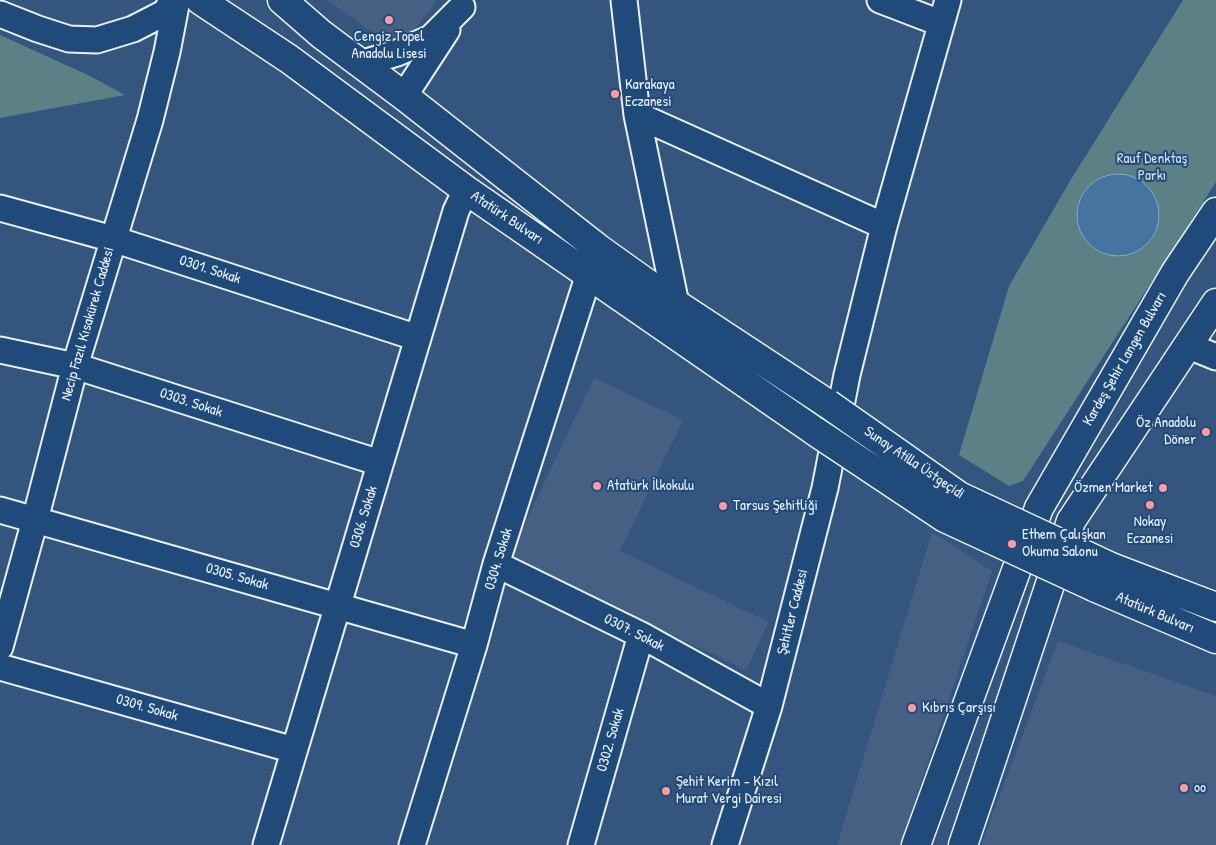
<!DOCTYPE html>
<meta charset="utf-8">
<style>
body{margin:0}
canvas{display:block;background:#34557e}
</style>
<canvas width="1216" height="845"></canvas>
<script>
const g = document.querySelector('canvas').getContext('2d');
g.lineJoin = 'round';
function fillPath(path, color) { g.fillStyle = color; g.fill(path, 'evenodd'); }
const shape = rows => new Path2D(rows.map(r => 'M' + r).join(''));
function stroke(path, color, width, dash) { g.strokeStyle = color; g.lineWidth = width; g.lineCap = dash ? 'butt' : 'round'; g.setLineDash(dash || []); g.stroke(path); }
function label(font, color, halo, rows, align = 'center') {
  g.font = font + ' "Patrick Hand",sans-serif'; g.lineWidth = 4; g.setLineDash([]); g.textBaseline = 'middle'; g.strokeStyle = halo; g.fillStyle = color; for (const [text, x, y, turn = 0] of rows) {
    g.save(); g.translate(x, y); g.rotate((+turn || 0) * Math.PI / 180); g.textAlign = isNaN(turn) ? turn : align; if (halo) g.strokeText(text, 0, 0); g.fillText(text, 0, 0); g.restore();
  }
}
fillPath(shape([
 [327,0,436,0,431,9,412,33,388,37,370,31],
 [594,378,683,420,620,551,769,622,746,670,509,557],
 [932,532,992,571,900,845,837,845],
 [1058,641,1216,696,1216,845,981,845]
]), '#466083');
fillPath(shape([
 [1183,0,1216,0,1216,182,1023,481,1009,486,959,455,1009,286,1070,181],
 [0,35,90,76,125,95,0,118]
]), '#5b8086');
const water = shape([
 '1077 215a41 41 0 1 1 82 0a41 41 0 1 1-82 0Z'
]);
fillPath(water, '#4674a1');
stroke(water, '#87a6c4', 1);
const minor = shape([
 [624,0,637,115,676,304],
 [880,0,940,23],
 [0,14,38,29,69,39,97,40,133,29,166,12,172,0],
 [360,64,397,53,431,38,462,7],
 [404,96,447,30],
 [637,115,884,226],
 [0,208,113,239,418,338],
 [1189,346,1216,357],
 [0,350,75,366,380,463],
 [0,510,474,645],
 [496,564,641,635,769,706],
 [0,647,35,520,75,366,150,120,167,52,177,0],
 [0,667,294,750],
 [266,845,456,211,466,190],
 [412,845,474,645,496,564,589,274],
 [581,845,641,635],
 [725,845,769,706,825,488,847,375,884,226,948,0]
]);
const major = shape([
 [200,0,289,59,466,190,816,432],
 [282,0,321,34,404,96,599,249,676,304,828,404],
 [1111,567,1216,607],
 [1094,587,1216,639],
 [916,845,1039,508,1175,273,1216,212],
 [963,845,986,777,1071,521,1216,303]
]);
stroke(minor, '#e8f1f8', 29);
stroke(major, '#e8f1f8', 31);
stroke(minor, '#1f4a7a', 25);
stroke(major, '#1f4a7a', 28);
const majorBridge = shape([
 [828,404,959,496,1111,567],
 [816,432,945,518,1094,587]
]);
stroke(majorBridge, '#e8f1f8', 31, []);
stroke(majorBridge, '#1f4a7a', 28);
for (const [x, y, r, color] of [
 [389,20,5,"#ff9aa2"],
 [615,94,5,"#ff9aa2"],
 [1206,432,5,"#ff9aa2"],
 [597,486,5,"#ff9aa2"],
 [1163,488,5,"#ff9aa2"],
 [1150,505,5,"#ff9aa2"],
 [723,506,5,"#ff9aa2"],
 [1012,544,5,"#ff9aa2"],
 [912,708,5,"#ff9aa2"],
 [1184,788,5,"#ff9aa2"],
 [666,791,5,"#ff9aa2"]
]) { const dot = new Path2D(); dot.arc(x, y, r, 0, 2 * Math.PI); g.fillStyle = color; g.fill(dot); stroke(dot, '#1f4a7a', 2); }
label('15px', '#e8f1f8', '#1f4a7a', [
 ["Cengiz Topel",389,37,"center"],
 ["Anadolu Lisesi",389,54,"center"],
 ["Karakaya",625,85],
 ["Eczanesi",625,102],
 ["Öz Anadolu",1196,423,"right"],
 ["Döner",1196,440,"right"],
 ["Atatürk İlkokulu",607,486],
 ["Özmen Market",1153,488,"right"],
 ["Tarsus Şehitliği",733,506],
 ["Nokay",1150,522,"center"],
 ["Eczanesi",1150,539,"center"],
 ["Ethem Çalışkan",1022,535],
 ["Okuma Salonu",1022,552],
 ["Kıbrıs Çarşısı",922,708],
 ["Şehit Kerim - Kızıl",676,782],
 ["Murat Vergi Dairesi",676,799],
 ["oo",1194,788]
], 'left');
label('15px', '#d3e0e7', '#1f4a7a', [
 ["Rauf Denktaş",1152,159],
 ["Parkı",1152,176]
]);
label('15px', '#e8f1f8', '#1f4a7a', [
 ["Atatürk Bulvarı",507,218,34],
 ["0301. Sokak",210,270,18],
 ["Necip Fazıl Kısakürek Caddesi",88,324,-74],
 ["Kardeş Şehir Langen Bulvarı",1125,359,-60],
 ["0303. Sokak",191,403,18],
 ["Sunay Atilla Üstgeçidi",914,463,34],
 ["0306. Sokak",364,517,-73],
 ["0304. Sokak",499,559,-73],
 ["0305. Sokak",237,577,16],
 ["Şehitler Caddesi",793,612,-76],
 ["Atatürk Bulvarı",1155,613,23],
 ["0307. Sokak",634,633,27],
 ["0309. Sokak",147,708,16],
 ["0302. Sokak",611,740,-74]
]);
</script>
